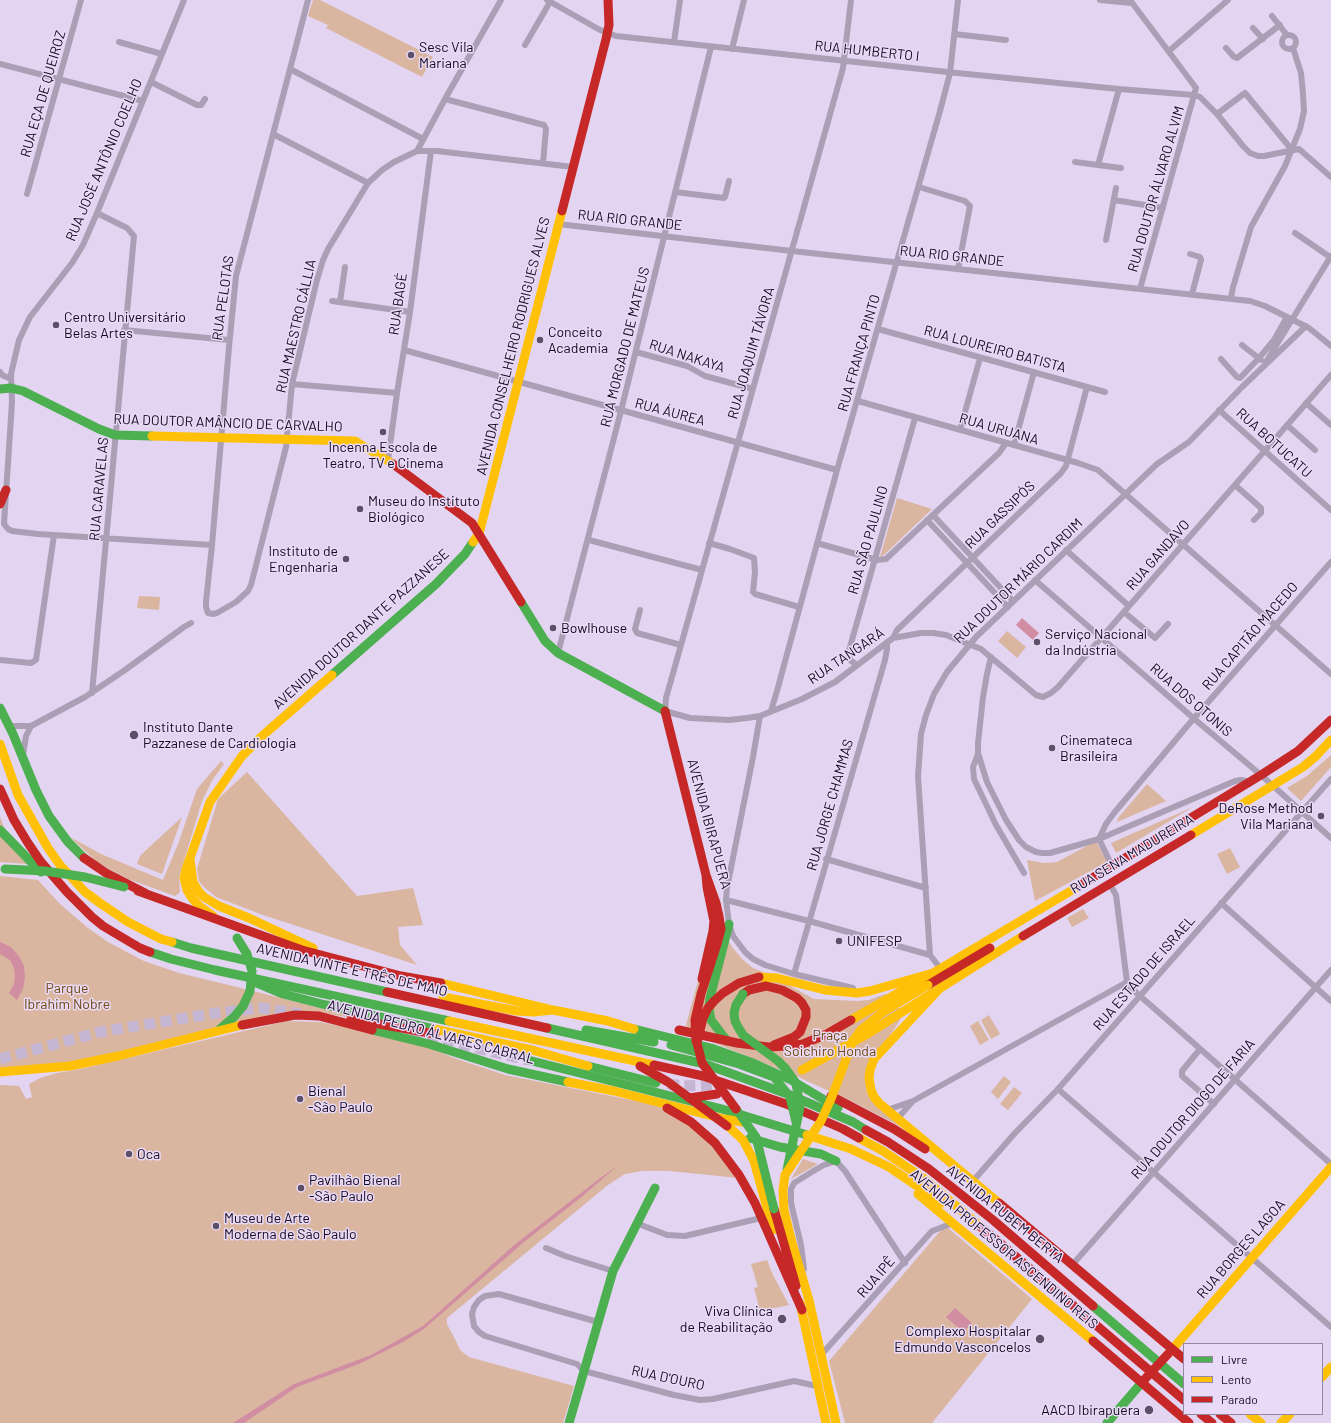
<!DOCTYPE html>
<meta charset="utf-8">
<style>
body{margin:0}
#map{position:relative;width:1331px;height:1423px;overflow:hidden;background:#e3d4f1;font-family:Barlow,sans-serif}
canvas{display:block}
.legend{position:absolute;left:1183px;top:1343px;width:140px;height:72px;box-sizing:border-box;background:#e9dbf7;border:1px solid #9587a1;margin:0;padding:5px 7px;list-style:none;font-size:12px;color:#160820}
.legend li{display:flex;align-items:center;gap:8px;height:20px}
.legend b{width:20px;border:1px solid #9587a1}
</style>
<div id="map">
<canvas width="1331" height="1423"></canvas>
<ul class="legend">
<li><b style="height:5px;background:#4caf50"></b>Livre</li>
<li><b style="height:5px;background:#ffc107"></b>Lento</li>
<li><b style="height:5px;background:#c62828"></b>Parado</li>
</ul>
</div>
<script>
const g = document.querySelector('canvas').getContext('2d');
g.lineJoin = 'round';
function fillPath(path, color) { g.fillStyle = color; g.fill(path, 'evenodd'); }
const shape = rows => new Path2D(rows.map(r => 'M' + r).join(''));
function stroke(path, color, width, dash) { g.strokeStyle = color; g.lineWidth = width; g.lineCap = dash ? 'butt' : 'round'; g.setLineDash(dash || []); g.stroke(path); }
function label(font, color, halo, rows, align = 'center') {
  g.font = font + ' Barlow,sans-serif'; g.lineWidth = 3; g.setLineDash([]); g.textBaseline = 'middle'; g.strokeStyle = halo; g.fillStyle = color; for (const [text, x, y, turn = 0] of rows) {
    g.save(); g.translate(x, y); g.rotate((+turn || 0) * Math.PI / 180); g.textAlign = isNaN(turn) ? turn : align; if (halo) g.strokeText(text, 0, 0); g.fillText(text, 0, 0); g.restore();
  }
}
fillPath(shape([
 [313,0,320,0,433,57,422,77,326,28,328,25,308,16],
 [897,498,932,509,885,554,880,557],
 [139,596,160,597,159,610,137,608],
 [1007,631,1026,647,1017,658,998,641],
 [1331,755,1331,767,1301,801,1287,788,1307,776],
 [221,761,224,764,213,779,202,801,179,877,180,892,175,896,128,879,111,870,96,861,70,837,101,854,163,880,178,844,197,789],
 [247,772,357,896,413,888,423,925,398,927,400,945,417,965,263,915,216,897,204,887,199,881,197,869,218,799],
 [1147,784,1166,801,1117,822,1118,818],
 [1193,807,1116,853,1111,843],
 [0,817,7,835,27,864,0,862],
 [182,817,162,874,137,864,140,856,145,851],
 [1096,841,1107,862,1035,901,1027,860,1044,863,1057,862],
 [1230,848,1240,867,1227,874,1217,854],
 [0,876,38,880,60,904,88,928,108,942,144,961,179,973,241,988,372,1021,308,1011,72,1064,0,1070],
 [1083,909,1089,918,1072,927,1067,918],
 [711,933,726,936,732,947,742,959,753,968,768,974,814,999,857,1001,869,1000,885,994,899,1007,902,1016,900,1020,891,1034,870,1060,866,1091,913,1133,855,1103,794,1075,717,1044,688,1029,686,1025],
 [989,1015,1000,1034,991,1039,981,1020],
 [287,1021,320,1022,370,1032,429,1048,457,1059,505,1075,656,1105,690,1125,715,1146,738,1178,670,1171,642,1171,625,1174,608,1185,447,1318,447,1324,461,1351,469,1357,574,1386,563,1423,0,1423,0,1085,19,1086,26,1099,32,1097,29,1084,40,1078,57,1073,76,1070],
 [978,1021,989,1040,980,1045,970,1026],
 [1004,1076,1011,1082,998,1099,991,1092],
 [1014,1087,1022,1093,1008,1110,1000,1104],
 [803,1159,818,1164,791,1179],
 [948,1228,1032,1299,932,1423,845,1423,829,1361,942,1229],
 [767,1260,773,1275,789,1305,760,1311,754,1288,758,1287,751,1264]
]), '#dab6a1');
fillPath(shape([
 [1022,618,1039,633,1033,640,1016,625],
 [0,942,11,947,19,956,24,966,25,977,23,989,17,1000,9,993,14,984,15,976,14,968,10,960,0,954],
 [620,1164,579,1199,524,1242,424,1329,403,1342,359,1364,297,1387,244,1423,233,1423,294,1384,371,1355,423,1326,513,1246,599,1179],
 [955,1308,972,1323,963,1332,946,1317]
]), '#d18da2');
stroke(shape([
 [411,1035,450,1042,528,1060],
 [0,1059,100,1032,216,1013,261,1008,301,1014],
 [668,1084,682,1086,727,1084]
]), '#c4b5d2', 11, [11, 5.5]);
stroke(shape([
 [184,0,97,213,83,245,72,263,30,317,19,340,11,374,12,402,4,524,8,529,12,531,38,534,212,545],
 [308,0,236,276,229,347,212,545,206,602,206,607,208,613,213,614,217,613,236,602,248,591,251,585,286,447,292,384,317,280,323,260,328,249,368,183,382,170,394,162,417,151,437,151,573,167],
 [547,0,600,30,616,36,957,73,1119,89,1194,95,1200,97,1217,114,1243,146,1250,153,1258,156,1264,156,1299,149,1331,177],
 [851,0,843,68,681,645,666,698,665,711,690,718,729,720,747,718,760,716,802,699,835,682,893,638,921,633,933,633,946,635,981,649,1036,695,1043,697,1051,693,1058,687,1109,629,1331,375],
 [1100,0,1132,3],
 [1130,0,1196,88,1140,289],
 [1272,16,1287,35],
 [1253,28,1263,39],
 [954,34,1006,40],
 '1282 42a7 7 0 1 1 14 0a7 7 0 1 1-14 0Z',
 [119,42,162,54],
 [674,42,680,0],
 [525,45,550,2],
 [1226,48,1234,57,1237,58,1280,25],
 [732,49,744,0],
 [1169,51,1228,0],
 [0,64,143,101],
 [290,69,423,139],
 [151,82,197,105,201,105,205,99],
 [445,99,544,125,546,129,543,163],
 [1217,114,1245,93,1292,150],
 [273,134,368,183],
 [417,151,445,99,501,0],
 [1075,162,1121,168],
 [1098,165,1119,89],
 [919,187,965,201,970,206,958,269],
 [675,192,724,198,725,197,729,181],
 [27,194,81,0],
 [1114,200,1163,208],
 [558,224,792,251,1250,301,1265,306,1309,328,1331,346],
 [1295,233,1330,257],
 [1106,240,1116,188],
 [1190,254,1200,257,1201,260,1192,294],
 [1231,298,1233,287,1251,227,1285,166,1300,129,1304,111,1303,94,1301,73,1293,48],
 [332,301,410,312],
 [340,302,345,267],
 [878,329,1105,392],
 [124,330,229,340],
 [1242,345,1261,360],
 [404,350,837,470],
 [636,352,687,366,705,376,753,389],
 [1221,359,1237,377,1240,378,1259,358,1274,340,1287,317],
 [1266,362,1331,256],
 [0,372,2,375,11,379],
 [292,384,397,393],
 [858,401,1078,463,1098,470,1331,674],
 [1306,403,1331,425],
 [1219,410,1331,510],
 [1287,425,1315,450],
 [960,430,980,358],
 [1014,445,1034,372],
 [388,460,397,393,410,312,431,151],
 [1235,485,1261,508,1261,513,1254,520],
 [933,515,1013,601],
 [927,520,1008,607],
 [589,540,702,570],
 [709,543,730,549,754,558,755,572,753,592,755,594,799,607],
 [817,543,877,560,886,559,999,453,1006,443],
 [1066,550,1129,606],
 [1035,580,1198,722,1261,775,1331,838],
 [640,610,635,629,637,633,681,645],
 [1124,612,1155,638,1168,624],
 [893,638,897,630,1061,473,1066,466,1087,387],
 [558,653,621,411,711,47],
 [991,657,987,674,983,697,978,743,978,753,987,782,1006,820,1019,840,1026,847,1036,852,1042,853,1050,853,1099,839,1235,781,1241,780,1250,782],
 [0,660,31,663,36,660,54,535],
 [857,665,850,660,848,654,915,418],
 [92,693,134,236,127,228,97,213],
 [771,711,777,691,837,470,940,111,950,73,958,0],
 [760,716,753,757,727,888,726,900,729,924,733,936,745,952,753,959,765,965,794,974,853,988],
 [9,726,31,726,85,697,125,670,184,627,191,623],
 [978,754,973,767,974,779,996,825,1024,873],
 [23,755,26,736,31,726],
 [1099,839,1106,824,1114,813,1189,724,1331,562],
 [1099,839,1112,866],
 [826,859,926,888],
 [1107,885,1112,888,1116,895,1127,982,1131,988,1331,1164],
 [726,900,809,921,930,955],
 [1221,903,1331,1001],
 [940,968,930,955,918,776,921,734,926,715,934,694,947,672,976,637,1157,464,1189,442,1242,387,1306,326],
 [794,974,885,660,887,649,887,642],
 [1200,1049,1182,1071,1182,1076,1214,1104],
 [1058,1089,1331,1327],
 [887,1110,913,1101,1127,982],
 [898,1118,912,1102],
 [973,1181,1015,1133,1058,1089,1331,779],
 [636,1223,667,1235,685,1236,761,1218],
 [546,1248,565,1256,613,1271],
 [1073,1264,1331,970],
 [804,1269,801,1245,791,1203,791,1189,794,1183,815,1170,824,1165,836,1161,845,1171,905,1263],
 [598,1322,499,1294,485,1296,479,1300,474,1307,472,1314,474,1326,479,1332,485,1336,577,1364,584,1371,674,1395,700,1400,713,1399,794,1381,812,1385,818,1387],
 [821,1355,932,1231,953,1223]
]), '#ab9fb5', 6);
stroke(shape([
 [0,389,11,388,23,391,99,429,115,435,152,436],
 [521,602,545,641,558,653,665,711],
 [332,675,436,584,465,554,473,542],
 [0,708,13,734,36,790,49,816,68,842,84,858],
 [0,830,41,872],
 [172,942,191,948,387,992],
 [150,952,171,959,215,970,449,1021],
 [257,983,283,994,326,1005,434,1029],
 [547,1028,705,1064,790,1095,853,1122,866,1130],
 [220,1029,234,1017,243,1006],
 [634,1029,711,1048,753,1063,791,1080,838,1108],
 [372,1030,429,1044,508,1069,568,1082],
 [586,1030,654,1042],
 [727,1041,711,1020,709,1009,710,998,729,924],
 [528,1060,722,1109,807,1135],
 [588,1066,656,1083],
 [750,1138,780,1147,821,1154,836,1161],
 [1093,1306,1184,1384],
 [569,1423,613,1271,655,1188],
 [1107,1423,1144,1380]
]), '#4caf50', 9);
stroke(shape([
 [152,436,355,441,393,464],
 [473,542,479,534,562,211],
 [0,744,18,795,48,848,60,865,85,892,100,903,128,922,161,939,172,942],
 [1191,835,1303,767,1316,756,1331,740],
 [190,859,193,882,199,892,204,897,219,906,249,918,313,948],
 [213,916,199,906,192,898,187,890,184,878,186,869,210,802,242,756,261,737,332,675],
 [759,977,777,978,825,990,857,993,870,991,933,973,1079,886],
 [441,983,549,1009],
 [943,985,874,1059,870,1070,869,1078,871,1090,874,1097,879,1103,999,1203],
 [443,997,517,1011,533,1012,553,1010,608,1021,634,1029],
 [851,1020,933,973],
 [449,1021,654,1065],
 [434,1029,532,1050,588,1066],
 [802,1070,869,1033,1023,936],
 [0,1072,70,1066,118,1056,242,1025],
 [568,1082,614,1091,724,1119,742,1122],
 [729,1127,743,1140,754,1161,773,1230],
 [807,1135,851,1149,889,1167,942,1203],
 [859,1138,883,1151,923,1178,981,1227],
 [785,1175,783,1190,784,1210,791,1239,809,1300,836,1423],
 [918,1194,1093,1341],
 [800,1303,826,1423],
 [1169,1353,1331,1167],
 [1322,1377,1331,1367],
 [1250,1414,1261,1423],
 [1281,1423,1290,1414]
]), '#ffc107', 9);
stroke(shape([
 [562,211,606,39,609,25,608,0],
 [393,464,472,523,521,602],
 [0,504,6,490],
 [665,711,706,875,716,903,719,916,721,929,717,944],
 [0,789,14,820,28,843,41,862,67,892,92,917,103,926,140,948,150,952],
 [84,858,106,873,145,893],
 [1079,886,1261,775,1298,751,1331,720],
 [138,891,302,950,401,976,441,983],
 [1023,936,1191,835],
 [702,979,713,931,714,921,707,887,706,875],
 [928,985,990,948],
 [387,992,547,1028],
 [743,994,749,990,766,986,782,990,797,998,802,1003,806,1010,806,1017,800,1032,794,1037,774,1045],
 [351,1019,435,1034],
 [242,1025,295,1015,319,1016,372,1030],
 [679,1030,737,1043,768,1047,789,1046,803,1044,827,1034,851,1020],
 [654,1065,703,1076,786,1104,843,1129,859,1138],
 [831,1096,894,1129,925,1149],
 [689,1098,717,1094],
 [667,1108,691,1122,715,1143,739,1175,755,1203,802,1310],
 [866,1130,888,1142,929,1169,993,1220,1093,1306],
 [999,1203,1184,1359],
 [774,1209,796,1286],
 [981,1227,1184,1400],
 [1093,1341,1189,1423],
 [1201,1414,1212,1423],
 [1220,1414,1231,1423]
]), '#c62828', 9);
stroke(shape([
 [5,869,45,871,85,877,124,887],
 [237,938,247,954,252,971,250,991,243,1006],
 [743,994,736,1005,734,1013,735,1021,738,1027,743,1035,778,1061,786,1069,796,1083,800,1107,787,1170],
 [671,1045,739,1064,774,1077,790,1097,796,1122],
 [736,1109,756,1137,774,1209]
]), '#4caf50', 9);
stroke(shape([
 [785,1175,821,1121,831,1099,853,1041,861,1030,883,1012,928,985]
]), '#ffc107', 9);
stroke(shape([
 [696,1041,695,1020,701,994,717,944],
 [640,1066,668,1082,727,1126],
 [736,1109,702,1063,697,1043,703,1018,708,1008,714,1001,723,993,739,983,759,977],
 [1144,1380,1168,1354]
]), '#c62828', 9);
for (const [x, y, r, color] of [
 [411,55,4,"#5e4f69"],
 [56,325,4,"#5e4f69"],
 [540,340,4,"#5e4f69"],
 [383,432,4,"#5e4f69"],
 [360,509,4,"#5e4f69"],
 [346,559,4,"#5e4f69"],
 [553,628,4,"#5e4f69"],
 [1037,642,4,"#5e4f69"],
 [134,735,5,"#5e4f69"],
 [1052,748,4,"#5e4f69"],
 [1321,816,4,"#5e4f69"],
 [839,941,4,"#5e4f69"],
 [300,1099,4,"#5e4f69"],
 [129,1154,4,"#5e4f69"],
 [301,1188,4,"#5e4f69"],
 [216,1226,4,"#5e4f69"],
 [782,1319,5,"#5e4f69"],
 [1040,1339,5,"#5e4f69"],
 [1149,1410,5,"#5e4f69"]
]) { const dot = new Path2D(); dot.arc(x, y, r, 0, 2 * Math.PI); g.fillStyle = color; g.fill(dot); stroke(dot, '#e9dbf7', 1.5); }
label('14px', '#160820', '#e9dbf7', [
 ["Sesc Vila",419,47],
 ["Mariana",419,63],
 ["Centro Universitário",64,317],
 ["Belas Artes",64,333],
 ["Conceito",548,332],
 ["Academia",548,348],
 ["Incenna Escola de",383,447,"center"],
 ["Teatro, TV e Cinema",383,463,"center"],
 ["Museu do Instituto",368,501],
 ["Biológico",368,517],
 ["Instituto de",338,551,"right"],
 ["Engenharia",338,567,"right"],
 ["Bowlhouse",561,628],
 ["Serviço Nacional",1045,634],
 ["da Indústria",1045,650],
 ["Instituto Dante",143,727],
 ["Pazzanese de Cardiologia",143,743],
 ["Cinemateca",1060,740],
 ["Brasileira",1060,756],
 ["DeRose Method",1313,808,"right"],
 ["Vila Mariana",1313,824,"right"],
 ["UNIFESP",847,941],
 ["Bienal",308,1091],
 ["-São Paulo",308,1107],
 ["Oca",137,1154],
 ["Pavilhão Bienal",309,1180],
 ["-São Paulo",309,1196],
 ["Museu de Arte",224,1218],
 ["Moderna de São Paulo",224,1234],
 ["Viva Clínica",773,1311,"right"],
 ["de Reabilitação",773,1327,"right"],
 ["Complexo Hospitalar",1031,1331,"right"],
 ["Edmundo Vasconcelos",1031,1347,"right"],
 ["AACD Ibirapuera",1140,1410,"right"]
], 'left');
label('14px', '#160820', '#e9dbf7', [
 ["RUA HUMBERTO I",867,51,6],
 ["RUA EÇA DE QUEIROZ",43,94,-74],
 ["RUA JOSÉ ANTÔNIO COELHO",104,160,-67],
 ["RUA DOUTOR ÁLVARO ALVIM",1156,189,-74],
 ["RUA RIO GRANDE",630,220,6],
 ["RUA RIO GRANDE",952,256,6],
 ["RUA PELOTAS",223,298,-82],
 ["RUA BAGÉ",398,304,-82],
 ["RUA MAESTRO CÁLLIA",296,326,-77],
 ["AVENIDA CONSELHEIRO RODRIGUES ALVES",513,346,-76],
 ["RUA MORGADO DE MATEUS",625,347,-76],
 ["RUA LOUREIRO BATISTA",995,349,15],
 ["RUA JOAQUIM TÁVORA",751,353,-74],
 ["RUA FRANÇA PINTO",859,353,-74],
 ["RUA NAKAYA",687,356,18],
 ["RUA ÁUREA",670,412,15],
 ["RUA DOUTOR AMÂNCIO DE CARVALHO",228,423,2],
 ["RUA URUANA",999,429,16],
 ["RUA BOTUCATU",1274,443,42],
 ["RUA CARAVELAS",99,489,-85],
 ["RUA GASSIPÓS",1000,515,-44],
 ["RUA SÃO PAULINO",868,540,-74],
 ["RUA GANDAVO",1158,555,-49],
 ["RUA DOUTOR MÁRIO CARDIM",1018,581,-44],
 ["AVENIDA DOUTOR DANTE PAZZANESE",361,629,-42],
 ["RUA CAPITÃO MACEDO",1250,636,-49],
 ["RUA TANGARÁ",846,656,-34],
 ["RUA DOS OTONIS",1191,700,41],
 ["RUA JORGE CHAMMAS",830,805,-74],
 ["AVENIDA IBIRAPUERA",709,824,75],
 ["RUA SENA MADUREIRA",1132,854,-31],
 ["AVENIDA VINTE E TRÊS DE MAIO",352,970,13],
 ["RUA ESTADO DE ISRAEL",1144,973,-49],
 ["AVENIDA PEDRO ÁLVARES CABRAL",431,1032,15],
 ["RUA DOUTOR DIOGO DE FARIA",1193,1109,-49],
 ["AVENIDA RUBEM BERTA",1005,1214,39],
 ["AVENIDA PROFESSOR ASCENDINO REIS",1004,1249,40],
 ["RUA BORGES LAGOA",1241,1249,-49],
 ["RUA IPÊ",876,1277,-49],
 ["RUA D'OURO",668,1378,12]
]);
label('14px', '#6f460e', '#e9dbf7', [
 ["Parque",67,988],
 ["Ibrahim Nobre",67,1004],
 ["Praça",830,1035],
 ["Soichiro Honda",830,1051]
]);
</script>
